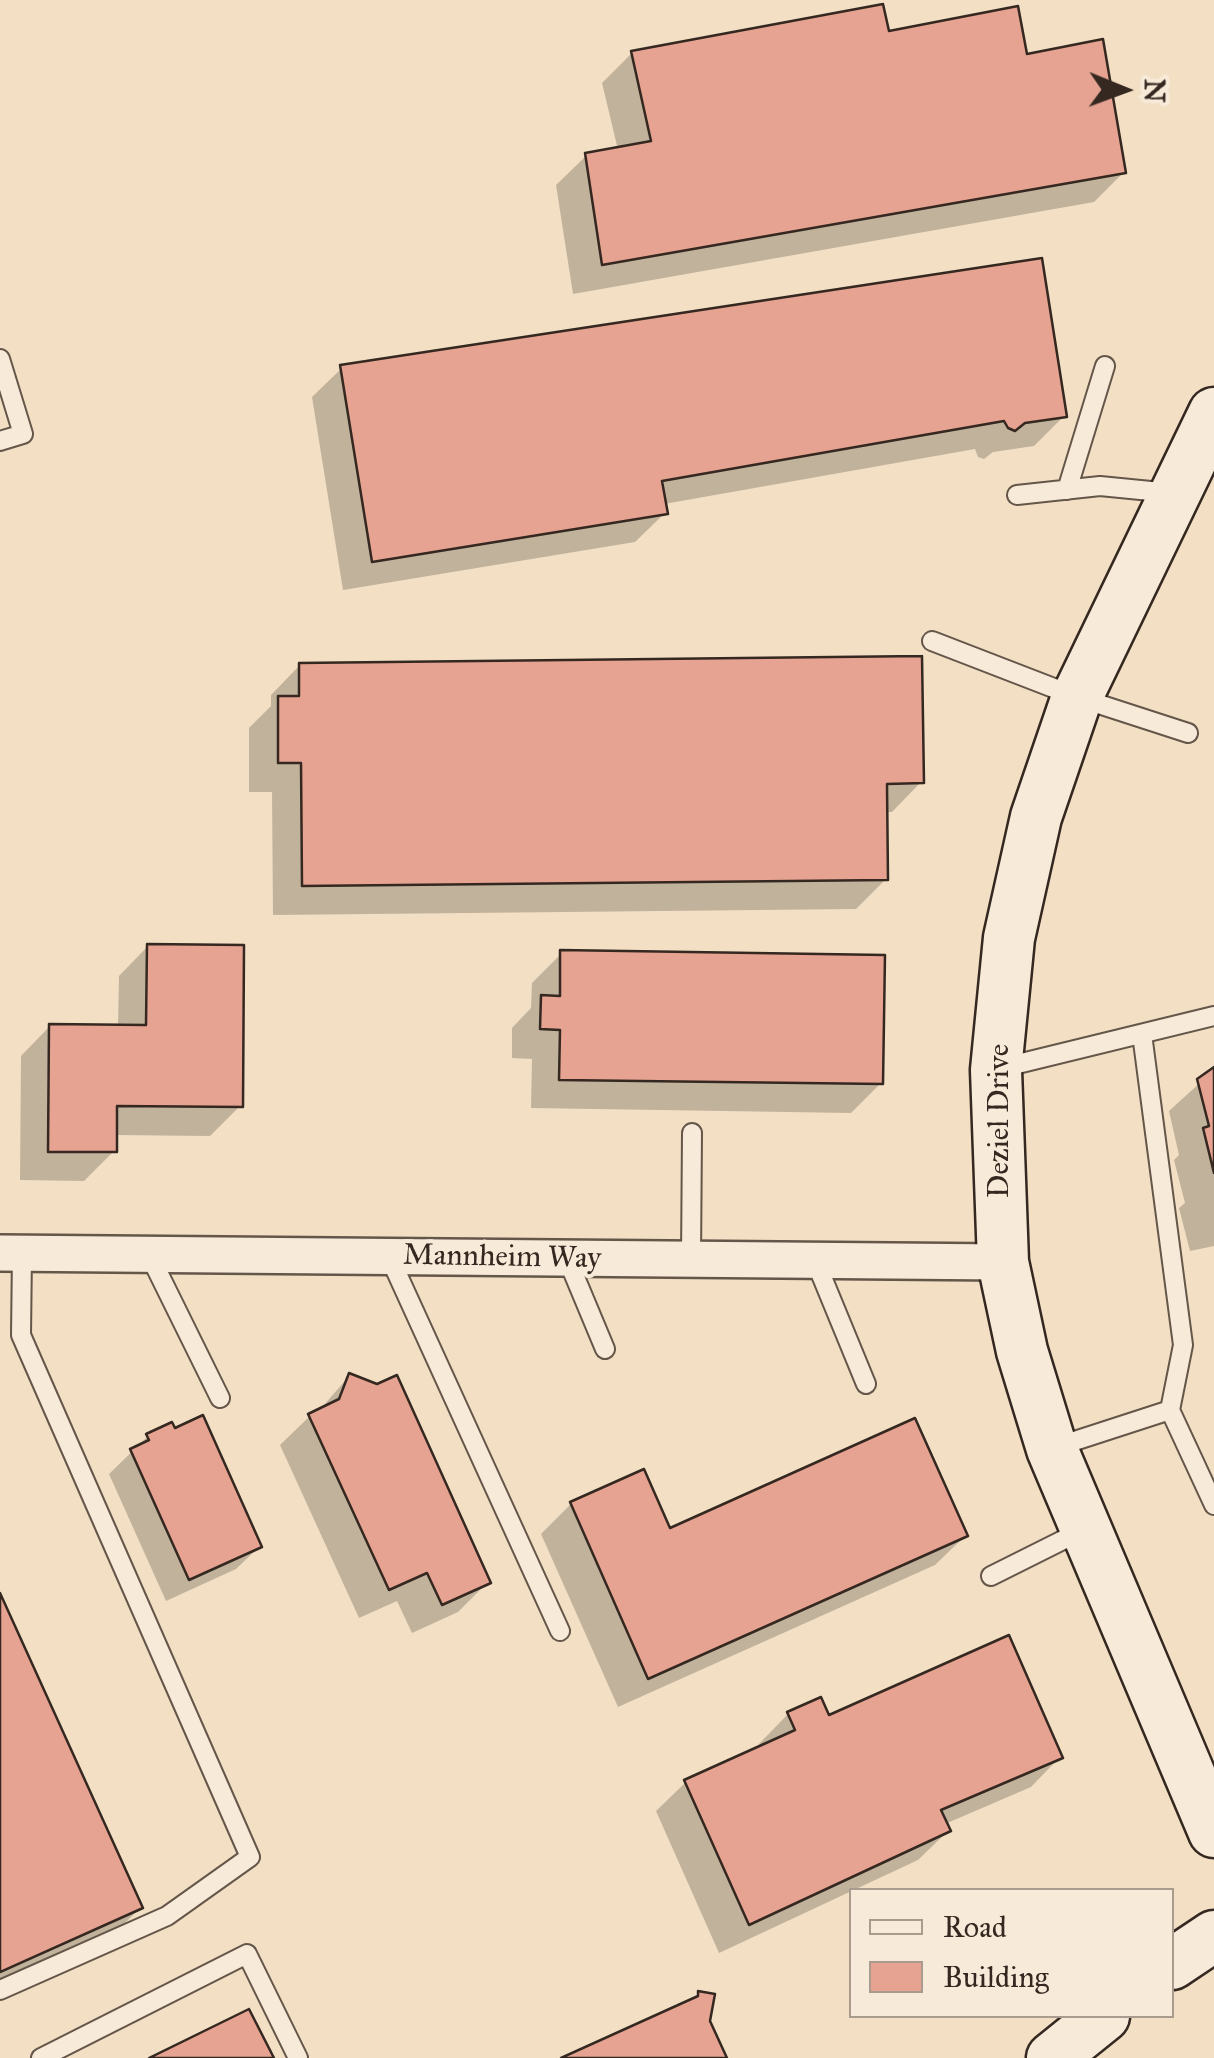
<!DOCTYPE html>
<style>
body{margin:0}
#map{position:relative;width:1214px;height:2058px;overflow:hidden;background:#f2dfc4;font-family:"IM FELL Great Primer",serif}
canvas{display:block}
.legend{position:absolute;left:849px;top:1888px;width:325px;height:130px;box-sizing:border-box;background:#f7ead9;border:2px solid #a99c8f;margin:0;padding:12px 18px;list-style:none;font-size:30px;color:#342820}
.legend li{display:flex;align-items:center;gap:20px;height:50px}
.legend b{width:50px;border:2px solid #a99c8f}
.north{position:absolute;left:1074px;top:40px;width:100px;height:100px;-webkit-text-stroke:8px #f7ead9;paint-order:stroke;rotate:91deg;font-size:28px;font-weight:700;line-height:40px;text-align:center;color:#342820}
.north::after{content:'';display:block;margin:auto;width:35px;height:45px;background:#342820;clip-path:polygon(50% 0,100% 100%,50% 72%,0 100%)}
</style>
<div id="map">
<canvas width="1214" height="2058"></canvas>
<ul class="legend">
<li><b style="height:12px;background:#f7ead9"></b>Road</li>
<li><b style="height:28px;background:#e6a391"></b>Building</li>
</ul>
<div class="north">N</div>
</div>
<script>
const g = document.querySelector('canvas').getContext('2d');
g.lineJoin = 'round';
function fillPath(path, color) { g.fillStyle = color; g.fill(path, 'evenodd'); }
const shape = rows => new Path2D(rows.map(r => 'M' + r).join(''));
function stroke(path, color, width, dash) { g.strokeStyle = color; g.lineWidth = width; g.lineCap = dash ? 'butt' : 'round'; g.setLineDash(dash || []); g.stroke(path); }
function label(font, color, halo, rows, align = 'center') {
  g.font = font + ' "IM FELL Great Primer",serif'; g.lineWidth = 8; g.setLineDash([]); g.textBaseline = 'middle'; g.strokeStyle = halo; g.fillStyle = color; for (const [text, x, y, turn = 0] of rows) {
    g.save(); g.translate(x, y); g.rotate((+turn || 0) * Math.PI / 180); g.textAlign = isNaN(turn) ? turn : align; if (halo) g.strokeText(text, 0, 0); g.fillText(text, 0, 0); g.restore();
  }
}
fillPath(shape([
 [887,34,1025,57,1124,172,1094,202,573,294,556,185,586,156,618,150,602,83,632,53],
 [342,368,1064,416,1034,446,993,452,984,459,978,457,975,449,664,504,665,513,635,542,343,590,312,397],
 [300,665,921,782,892,812,885,812,886,879,856,909,273,915,272,792,249,792,249,728,271,706,271,695],
 [148,946,240,1106,210,1136,114,1135,114,1151,84,1181,20,1180,21,1056,50,1026,118,1027,119,976],
 [562,953,881,1083,851,1113,531,1108,532,1059,512,1058,512,1028,531,1008,532,983],
 [1214,1070,1214,1246,1190,1251,1179,1208,1185,1203,1174,1160,1179,1155,1169,1111],
 [349,1376,488,1582,458,1612,412,1633,397,1601,359,1618,280,1445,310,1416,318,1412],
 [173,1431,259,1547,236,1569,166,1601,109,1474,148,1436],
 [571,1504,669,1531,965,1536,935,1565,618,1707,541,1534],
 [0,1599,140,1908,110,1938,0,1987],
 [788,1714,828,1719,1060,1757,1031,1787,945,1824,948,1831,918,1860,719,1953,656,1811,686,1782,761,1748,759,1744]
]), '#0003');
const building = shape([
 [883,4,889,31,1018,6,1027,54,1103,39,1126,173,602,265,585,153,651,141,631,51,883,4],
 [1042,258,1067,417,1025,423,1015,431,1008,428,1004,421,662,481,668,514,372,562,340,365,1042,258],
 [922,656,924,783,887,784,888,880,302,886,301,763,278,763,278,696,299,696,299,663,922,656],
 [147,944,244,945,243,1107,117,1106,117,1152,48,1152,49,1024,146,1025,147,944],
 [560,950,885,955,883,1084,559,1080,560,1030,540,1029,541,995,560,996,560,950],
 [1214,1067,1214,1173,1203,1128,1209,1126,1197,1079,1214,1067],
 [349,1373,377,1384,397,1375,491,1583,442,1605,427,1573,389,1590,308,1414,339,1399,349,1373],
 [203,1415,262,1547,189,1580,130,1449,149,1440,146,1434,172,1422,175,1428,203,1415],
 [915,1418,968,1536,648,1679,570,1502,644,1469,670,1528,915,1418],
 [0,1593,143,1908,0,1972,0,1593],
 [1009,1635,1063,1758,941,1810,951,1831,749,1925,684,1780,795,1730,787,1712,821,1697,829,1715,1009,1635],
 [698,1991,715,1994,710,2021,727,2058,561,2058,698,1996,698,1991],
 [249,2009,274,2058,149,2058,249,2009]
]);
fillPath(building, '#e6a391');
stroke(building, '#342820', 2.5);
const lane = shape([
 [0,359,23,434,0,441],
 [1067,490,1105,366],
 [1017,495,1100,486,1171,493],
 [932,641,1077,697,1188,733],
 [1142,1034,1183,1345,1170,1410,1214,1505],
 [1001,1068,1214,1016],
 [149,1254,220,1398],
 [389,1256,560,1631],
 [567,1258,605,1349],
 [691,1259,692,1133],
 [815,1260,866,1384],
 [1056,1447,1170,1410],
 [991,1576,1085,1529],
 [0,1990,167,1916,250,1857,21,1335,22,1254],
 [41,2058,247,1954,298,2058]
]);
const street = shape([
 [0,1253,1003,1262]
]);
const secondary = shape([
 [1214,413,1077,697,1036,817,1009,938,996,1070,1003,1262,1022,1351,1052,1449,1214,1832],
 [1172,1964,1214,1936],
 [1052,2058,1104,2016]
]);
stroke(lane, '#645649', 22);
stroke(street, '#645649', 40);
stroke(secondary, '#342820', 55);
stroke(lane, '#f7ead9', 18);
stroke(street, '#f7ead9', 35);
stroke(secondary, '#f7ead9', 50);
label('30px', '#342820', '#f7ead9', [
 ["Deziel Drive",1001,1121,-90],
 ["Mannheim Way",502,1258,1]
]);
</script>
